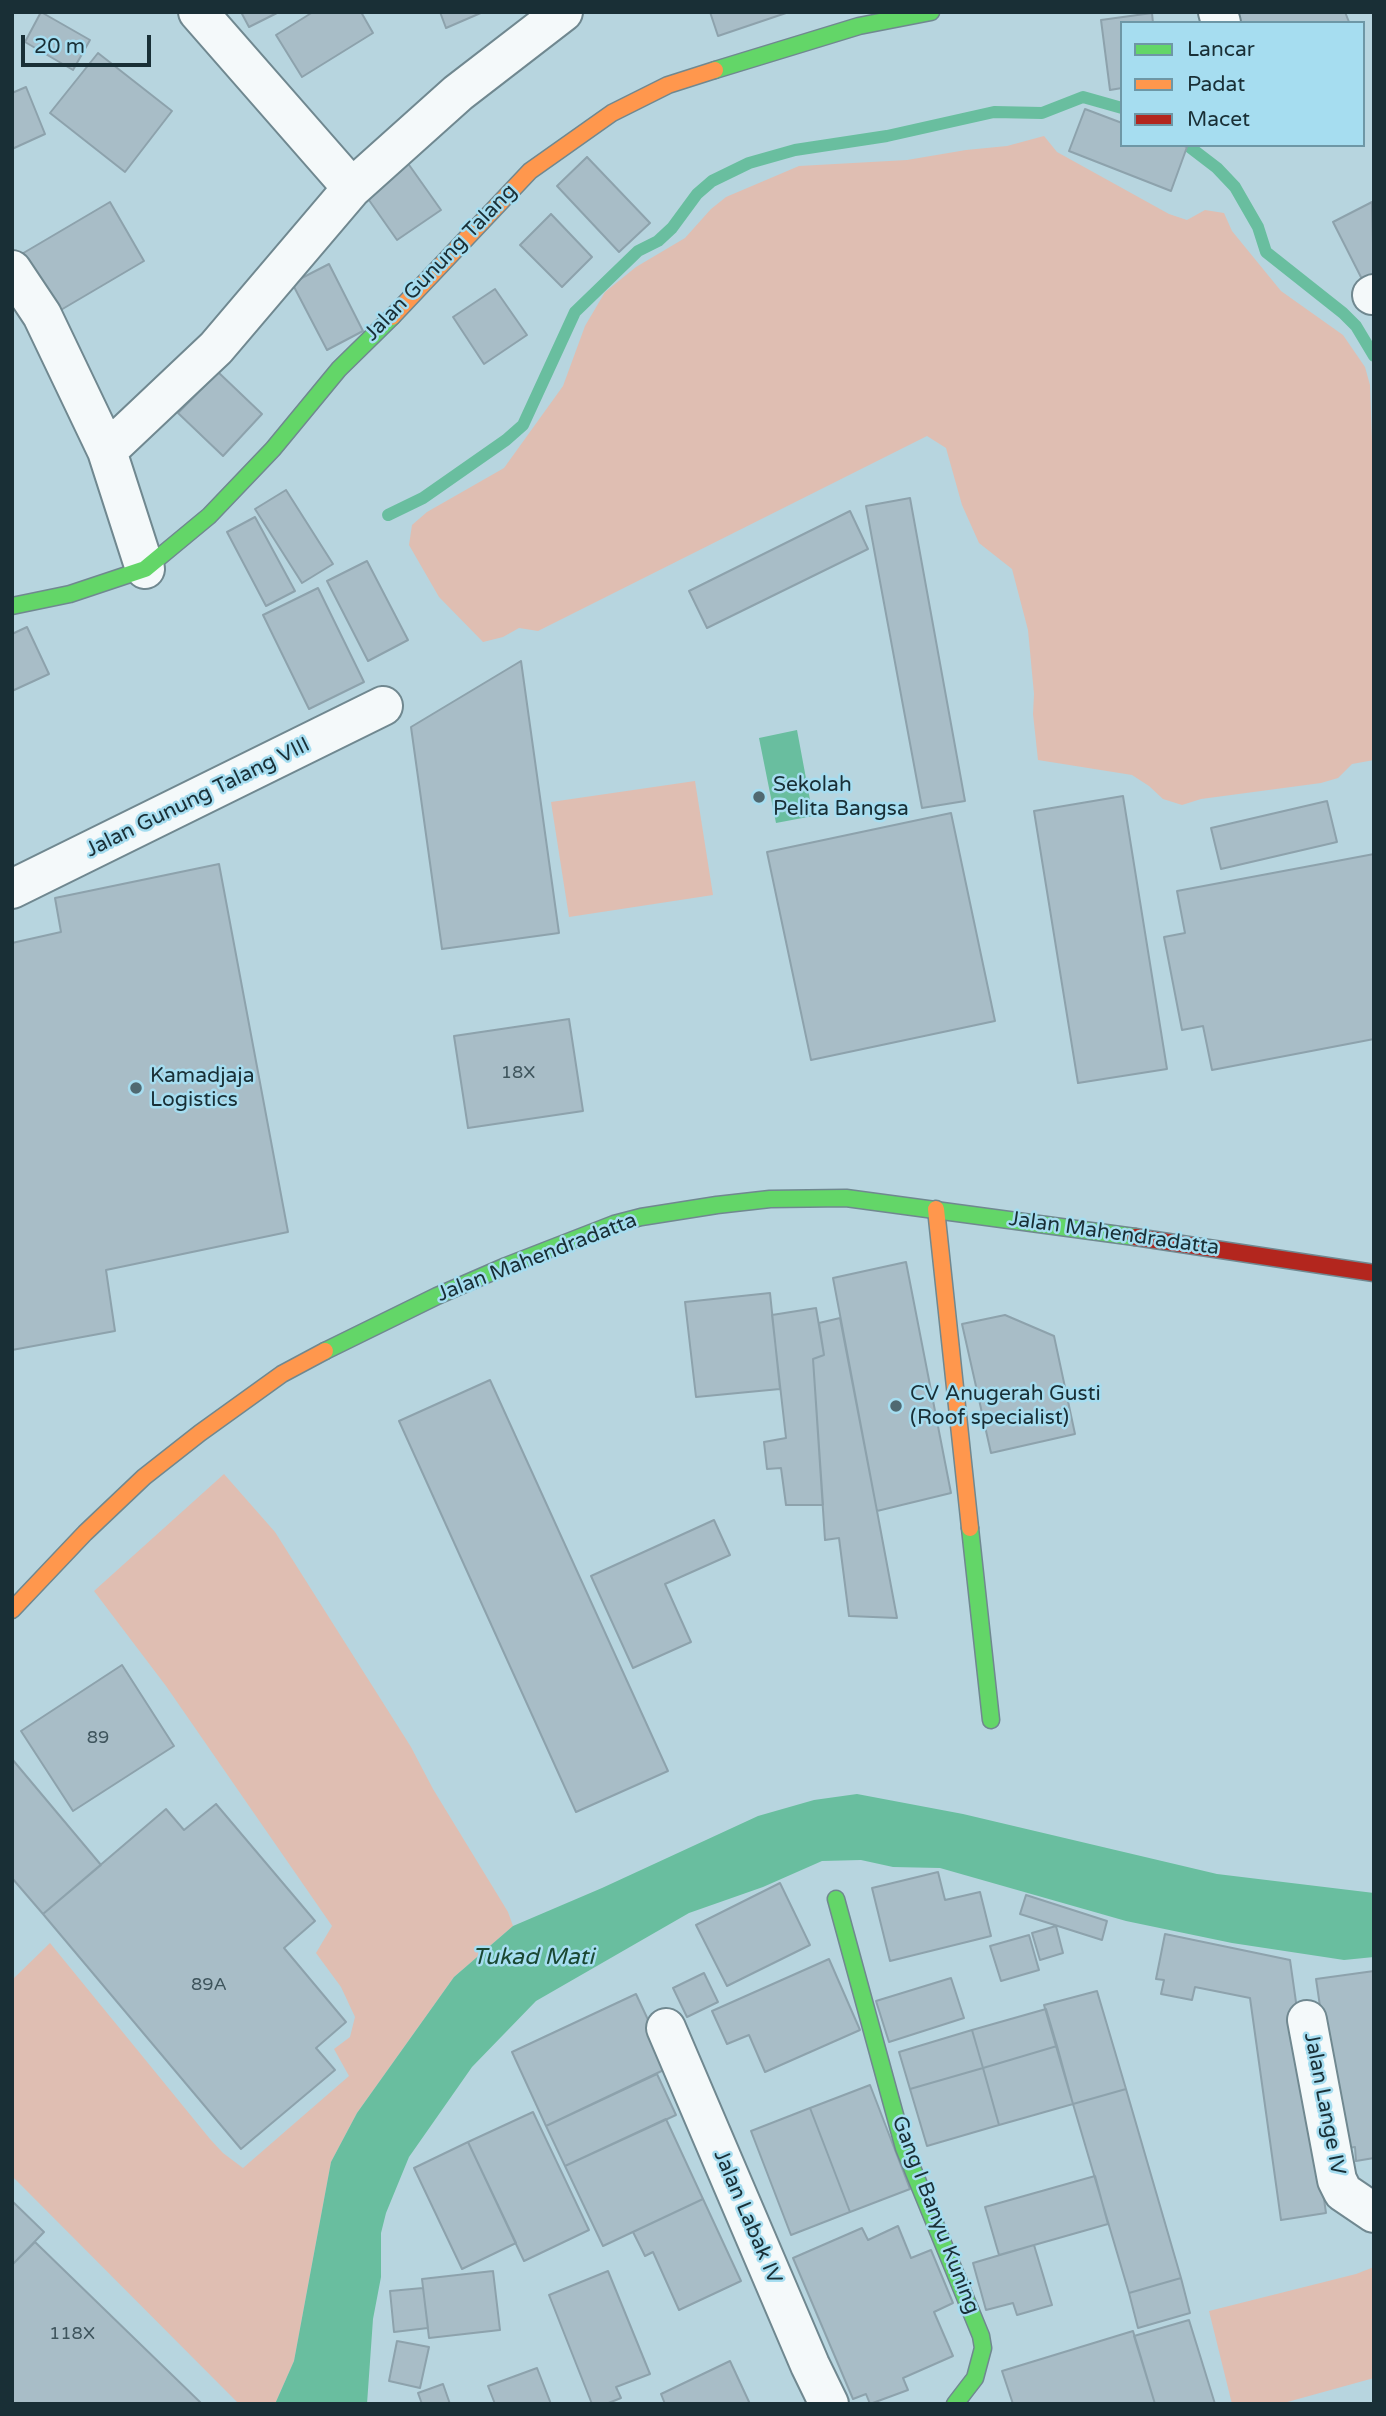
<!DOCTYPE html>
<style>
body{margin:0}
#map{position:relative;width:1386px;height:2416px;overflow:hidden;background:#b7d5df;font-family:"Varela Round",sans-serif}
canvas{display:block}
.frame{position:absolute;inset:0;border:14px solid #192f36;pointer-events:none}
.legend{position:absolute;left:1120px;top:21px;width:245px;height:126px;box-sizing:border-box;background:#a6ddf0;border:2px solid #6e97a6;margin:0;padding:9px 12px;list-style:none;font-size:21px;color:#192f36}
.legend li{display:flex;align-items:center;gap:14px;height:35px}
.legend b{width:35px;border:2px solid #6e97a6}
.scale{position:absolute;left:21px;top:35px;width:130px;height:32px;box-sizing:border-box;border:4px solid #192f36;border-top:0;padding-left:9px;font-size:21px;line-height:24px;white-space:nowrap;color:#192f36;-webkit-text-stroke:5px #a6ddf0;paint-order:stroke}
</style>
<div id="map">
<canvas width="1386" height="2416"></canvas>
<div class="frame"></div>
<ul class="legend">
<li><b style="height:9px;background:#63d668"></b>Lancar</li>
<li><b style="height:9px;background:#ff974d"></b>Padat</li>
<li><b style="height:9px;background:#b3261e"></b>Macet</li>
</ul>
<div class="scale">20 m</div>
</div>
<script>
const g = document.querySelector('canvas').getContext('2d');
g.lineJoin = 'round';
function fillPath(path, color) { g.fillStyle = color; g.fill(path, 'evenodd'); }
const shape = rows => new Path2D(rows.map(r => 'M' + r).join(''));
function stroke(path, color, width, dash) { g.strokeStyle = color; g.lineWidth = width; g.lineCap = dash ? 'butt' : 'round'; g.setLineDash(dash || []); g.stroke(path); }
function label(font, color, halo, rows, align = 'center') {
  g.font = font + ' "Varela Round",sans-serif'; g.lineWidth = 5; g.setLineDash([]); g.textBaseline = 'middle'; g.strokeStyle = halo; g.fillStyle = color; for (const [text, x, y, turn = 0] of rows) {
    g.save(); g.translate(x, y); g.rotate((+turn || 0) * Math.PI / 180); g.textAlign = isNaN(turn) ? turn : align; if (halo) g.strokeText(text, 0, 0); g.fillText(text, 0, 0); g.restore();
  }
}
fillPath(shape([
 [1044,136,1057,152,1169,214,1187,220,1205,210,1224,213,1232,231,1281,291,1343,335,1365,367,1370,385,1374,498,1374,760,1352,764,1338,778,1321,783,1201,799,1182,805,1163,799,1149,786,1132,775,1038,760,1033,714,1034,694,1028,630,1012,569,979,543,962,505,946,448,927,436,538,631,519,628,503,637,483,642,439,597,409,545,412,525,427,512,504,468,563,386,585,326,605,292,636,267,685,238,711,209,726,197,799,166,907,160,966,150,1007,146],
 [695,781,713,895,569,917,551,802],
 [224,1474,275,1532,411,1747,433,1789,508,1912,513,1926,454,1977,357,2113,331,2162,294,2361,275,2404,239,2404,12,2176,12,1980,50,1943,210,2139,223,2153,243,2168,349,2076,334,2049,350,2037,355,2017,341,1987,316,1953,332,1926,166,1686,94,1591],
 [1374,2267,1374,2378,1280,2404,1232,2404,1209,2311,1356,2274]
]), '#dfbeb2');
fillPath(shape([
 [797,730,813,816,776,823,759,738],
 [857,1794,963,1814,1217,1874,1374,1893,1374,1957,1344,1960,1232,1943,1126,1921,940,1868,893,1867,861,1860,822,1861,763,1887,689,1913,536,2001,472,2067,409,2157,386,2213,381,2233,381,2277,373,2319,367,2404,275,2404,294,2361,331,2162,357,2113,454,1977,513,1926,602,1888,758,1816,814,1800]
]), '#69be9f');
stroke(shape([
 [1187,145,1217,168,1235,187,1258,227,1266,252,1343,313,1356,326,1374,356],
 [388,515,423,498,506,440,523,425,575,312,638,251,658,241,672,228,697,194,712,181,749,163,795,150,887,136,994,112,1042,113,1083,97,1122,108]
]), '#69be9f', 12);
const building = shape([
 [41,12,90,40,73,70,25,42,41,12],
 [241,12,279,12,249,27,241,12],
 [313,12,361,12,373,33,302,77,276,35,313,12],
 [440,12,483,12,446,28,440,12],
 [710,12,789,12,718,36,710,12],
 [1230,12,1345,12,1349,22,1233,23,1230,12],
 [1152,13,1153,23,1122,23,1122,88,1110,90,1101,20,1152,13],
 [98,53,172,111,125,172,50,113,98,53],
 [26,87,45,134,12,149,12,93,26,87],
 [1085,109,1122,123,1122,145,1182,145,1187,147,1171,191,1069,151,1085,109],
 [587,157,650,223,619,252,557,186,587,157],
 [407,162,441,210,397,240,364,193,407,162],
 [110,202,144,261,54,314,20,255,110,202],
 [1372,202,1374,286,1367,289,1333,222,1372,202],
 [551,214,592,257,562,287,520,245,551,214],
 [329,264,363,331,327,350,292,283,329,264],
 [495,289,527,335,484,364,453,317,495,289],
 [218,372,262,414,223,456,178,413,218,372],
 [286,490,333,564,302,583,255,509,286,490],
 [910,498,965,801,922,808,866,506,910,498],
 [850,511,868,549,707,628,689,591,850,511],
 [255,517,295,591,266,606,227,532,255,517],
 [367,561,408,640,368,661,327,581,367,561],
 [318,588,364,682,309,709,263,615,318,588],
 [27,627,49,674,12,691,12,634,27,627],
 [521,661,559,933,442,949,411,727,521,661],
 [1123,796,1167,1069,1078,1083,1034,811,1123,796],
 [1327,801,1337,842,1221,869,1211,828,1327,801],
 [951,813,995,1021,811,1060,767,852,951,813],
 [1374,854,1374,1039,1212,1070,1203,1026,1182,1030,1164,937,1185,933,1177,891,1374,854],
 [219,864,288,1232,106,1270,115,1331,12,1350,12,943,61,932,55,898,219,864],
 [569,1019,583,1111,468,1128,454,1036,569,1019],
 [906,1262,951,1493,877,1511,833,1278,906,1262],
 [770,1293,780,1389,696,1397,685,1302,770,1293],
 [816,1308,824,1355,813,1359,823,1505,786,1505,781,1468,767,1469,764,1442,786,1438,772,1315,816,1308],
 [1005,1315,1054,1336,1075,1434,991,1453,962,1324,1005,1315],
 [840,1318,877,1511,897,1618,849,1616,839,1538,825,1540,813,1359,824,1355,819,1323,840,1318],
 [490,1380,668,1771,576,1812,399,1421,490,1380],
 [714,1520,730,1555,665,1584,691,1642,633,1668,591,1576,714,1520],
 [122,1665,174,1746,73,1811,21,1731,122,1665],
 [12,1759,101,1865,43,1914,12,1878,12,1759],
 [216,1804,315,1921,284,1948,346,2022,316,2048,335,2070,241,2149,43,1914,166,1809,184,1830,216,1804],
 [938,1872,945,1900,980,1892,991,1936,890,1961,872,1888,938,1872],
 [780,1883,810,1945,727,1986,696,1925,780,1883],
 [1026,1895,1107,1921,1102,1940,1020,1914,1026,1895],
 [1056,1926,1063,1953,1040,1960,1032,1933,1056,1926],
 [1165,1934,1290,1960,1326,2213,1281,2220,1250,1998,1195,1987,1192,2000,1161,1994,1164,1980,1156,1979,1165,1934],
 [1029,1935,1039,1970,1001,1981,990,1946,1029,1935],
 [829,1959,860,2030,765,2072,749,2035,727,2044,712,2011,829,1959],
 [1374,1971,1374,2158,1356,2161,1355,2147,1341,2149,1316,1979,1374,1971],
 [704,1973,718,2002,687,2017,673,1988,704,1973],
 [951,1978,964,2018,889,2042,876,2001,951,1978],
 [1097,1991,1126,2089,1073,2104,1044,2005,1097,1991],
 [636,1994,670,2067,546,2126,512,2052,636,1994],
 [1046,2009,1057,2046,983,2068,972,2030,1046,2009],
 [972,2030,983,2068,910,2089,899,2052,972,2030],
 [1057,2046,1073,2104,999,2125,983,2068,1057,2046],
 [983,2068,999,2125,927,2146,910,2089,983,2068],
 [657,2074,676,2115,565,2166,546,2126,657,2074],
 [870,2085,910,2189,850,2212,810,2108,870,2085],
 [1126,2089,1181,2278,1129,2293,1073,2104,1126,2089],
 [810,2108,850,2212,791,2235,751,2131,810,2108],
 [533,2112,589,2230,524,2261,468,2142,533,2112],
 [666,2119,703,2199,603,2246,565,2166,666,2119],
 [468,2142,516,2243,462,2269,414,2168,468,2142],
 [1095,2176,1108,2224,999,2255,985,2207,1095,2176],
 [703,2199,741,2281,679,2310,653,2252,645,2256,633,2232,703,2199],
 [12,2201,44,2232,12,2265,12,2201],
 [898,2226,911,2258,931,2250,953,2303,934,2312,953,2356,903,2378,908,2390,870,2404,866,2394,853,2399,793,2258,862,2228,868,2240,898,2226],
 [35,2242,202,2404,12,2404,12,2265,35,2242],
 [1034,2245,1052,2305,1017,2315,1013,2303,986,2310,973,2263,1034,2245],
 [493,2271,500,2330,429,2338,422,2279,493,2271],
 [608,2271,650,2374,616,2387,621,2398,606,2404,592,2404,549,2295,608,2271],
 [1181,2278,1190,2313,1138,2328,1129,2293,1181,2278],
 [423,2288,428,2328,394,2332,390,2291,423,2288],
 [1189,2320,1215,2404,1155,2404,1134,2336,1189,2320],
 [1133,2331,1155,2404,1013,2404,1002,2371,1133,2331],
 [397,2341,429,2347,420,2388,389,2381,397,2341],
 [730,2361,750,2404,665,2404,661,2394,730,2361],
 [537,2368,551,2404,495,2404,488,2386,537,2368],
 [443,2384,450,2404,422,2404,418,2393,443,2384]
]);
fillPath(building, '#a8bdc7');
stroke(building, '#8da2ac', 2);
const street = shape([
 [198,12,352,188],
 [1218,12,1221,23],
 [12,270,42,315,107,451,145,569],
 [1372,295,1374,294],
 [107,451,216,348,352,188,458,93,563,12],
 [12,889,383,706],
 [1307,2020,1337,2180,1343,2192,1374,2213],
 [666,2028,810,2365,829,2404]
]);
const fast = shape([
 [715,70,859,26,931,12],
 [12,606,70,594,145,569,209,516,273,449,339,369,392,317],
 [325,1351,437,1296,506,1266,614,1224,641,1217,717,1205,770,1199,846,1198,1135,1237],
 [970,1528,991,1720],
 [836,1899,904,2148,981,2336,983,2348,975,2378,955,2404]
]);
const slow = shape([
 [392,317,530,171,612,113,668,85,715,70],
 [936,1209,970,1528],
 [12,1610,85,1533,144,1477,200,1433,282,1374,325,1351]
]);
const jam = shape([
 [1135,1237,1374,1273]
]);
stroke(street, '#708890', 42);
stroke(fast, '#708890', 19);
stroke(slow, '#708890', 19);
stroke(jam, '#708890', 19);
stroke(street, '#f4f9fa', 38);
stroke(fast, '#63d668', 16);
stroke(slow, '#ff974d', 16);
stroke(jam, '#b3261e', 16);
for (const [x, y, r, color] of [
 [759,797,7,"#506971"],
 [136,1088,7,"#506971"],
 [896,1406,7,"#506971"]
]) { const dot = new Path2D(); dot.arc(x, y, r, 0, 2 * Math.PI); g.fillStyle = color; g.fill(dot); stroke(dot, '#a6ddf0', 2.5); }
label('18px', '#3e545c', null, [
 ["18X",518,1073],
 ["89",98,1738],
 ["89A",209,1985],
 ["118X",72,2334]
]);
label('21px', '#192f36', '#a6ddf0', [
 ["Jalan Gunung Talang",441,263,-46],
 ["Jalan Gunung Talang VIII",198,798,-26],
 ["Jalan Mahendradatta",1114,1234,8],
 ["Jalan Mahendradatta",537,1258,-21],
 ["Jalan Lange IV",1324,2104,79],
 ["Gang I Banyu Kuning",935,2215,69],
 ["Jalan Labak IV",747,2217,67]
]);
label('21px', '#192f36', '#a6ddf0', [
 ["Sekolah",773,785],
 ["Pelita Bangsa",773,809],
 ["Kamadjaja",150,1076],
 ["Logistics",150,1100],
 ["CV Anugerah Gusti",910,1394],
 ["(Roof specialist)",910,1418]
], 'left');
label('italic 23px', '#1a4732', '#a6ddf0', [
 ["Tukad Mati",533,1958]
]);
</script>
